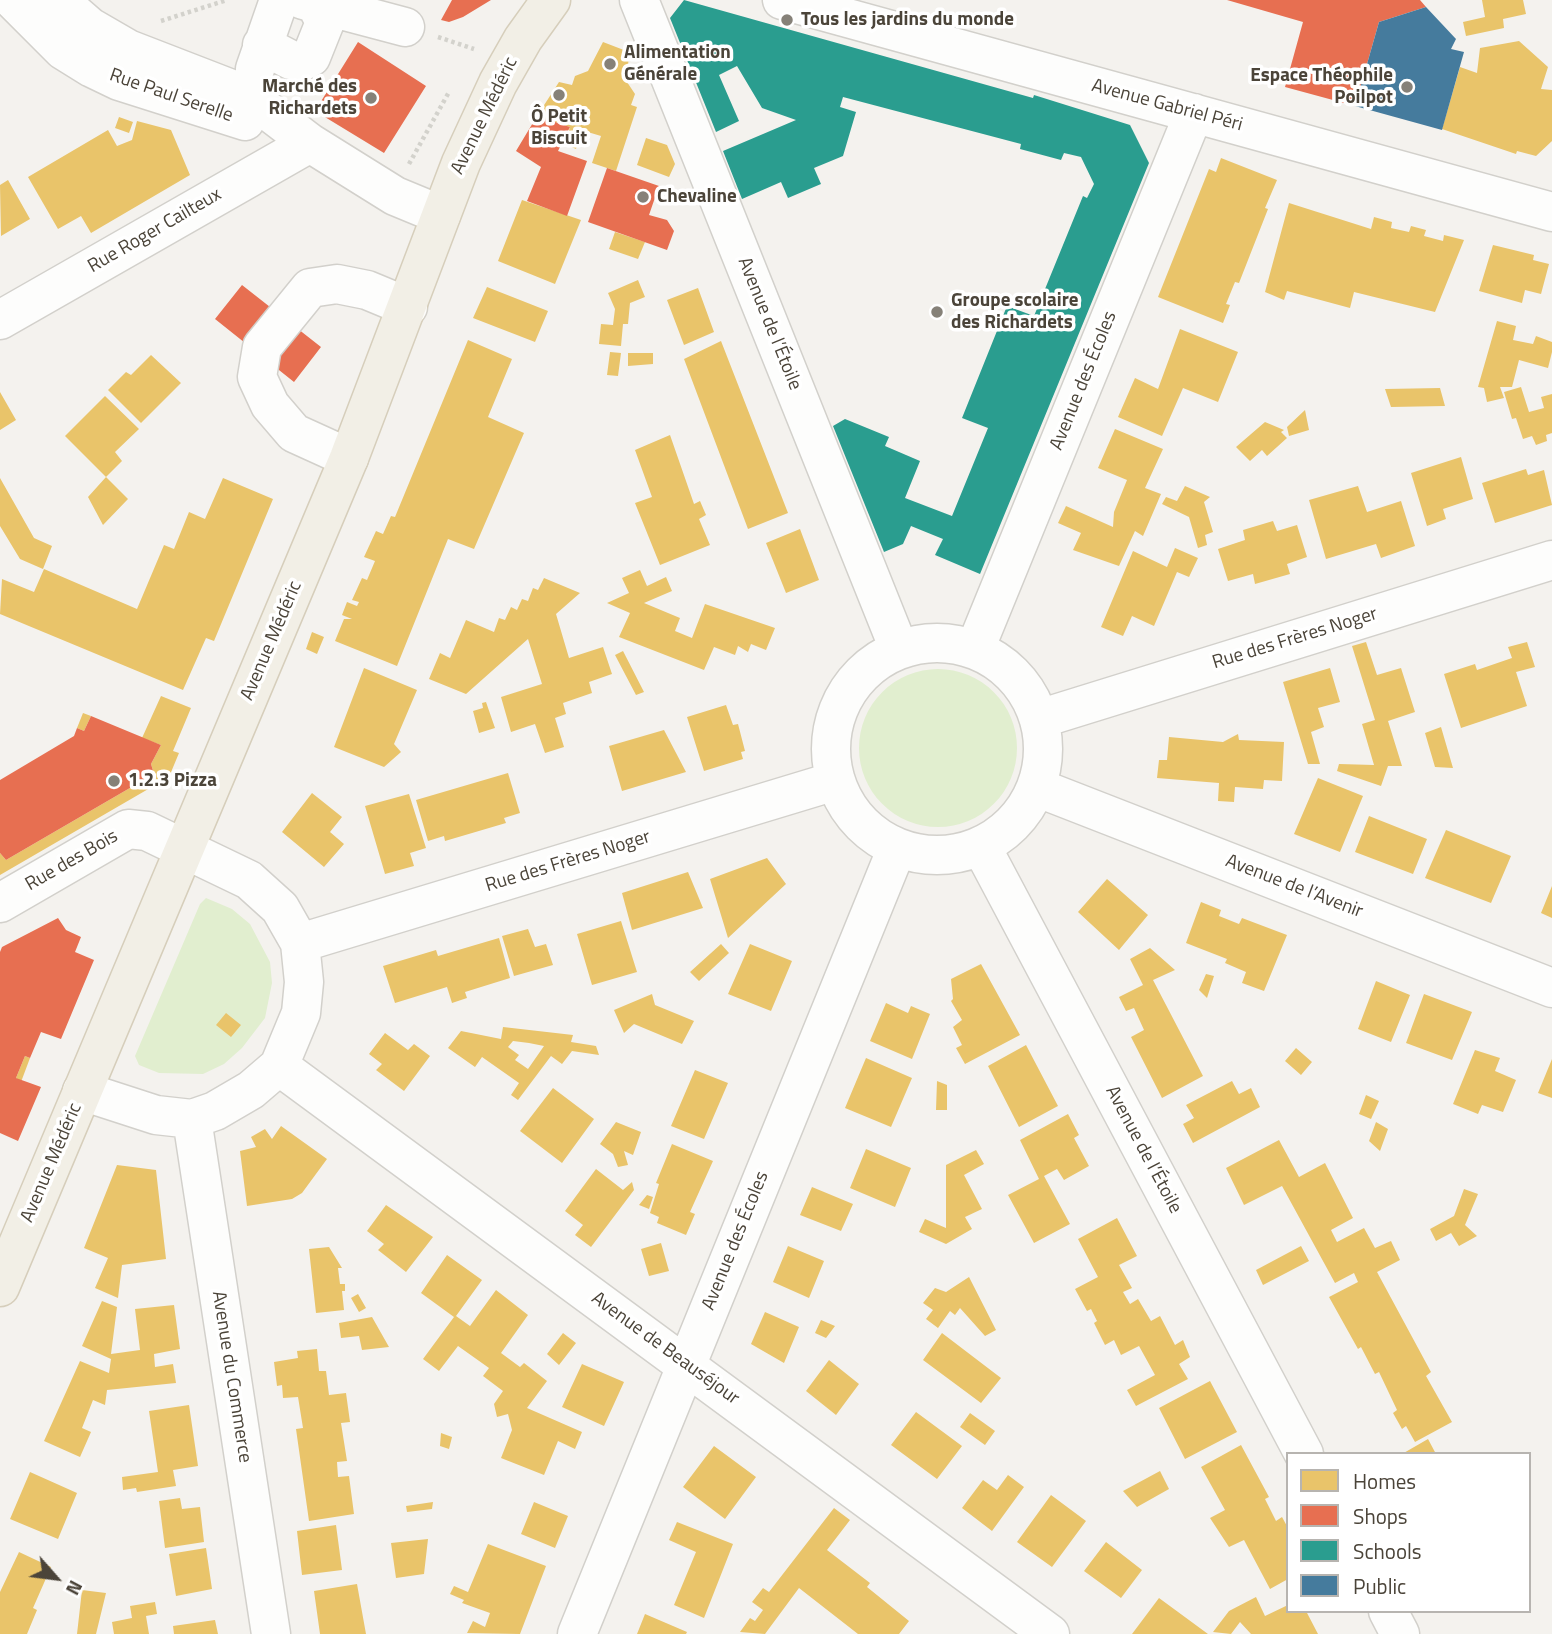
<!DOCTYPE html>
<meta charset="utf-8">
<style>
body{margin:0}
#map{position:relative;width:1552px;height:1634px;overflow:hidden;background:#f4f2ee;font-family:"Titillium Web",sans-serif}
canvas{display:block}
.legend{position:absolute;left:1286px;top:1452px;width:245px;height:161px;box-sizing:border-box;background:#fff;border:2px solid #b7b4b0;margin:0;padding:9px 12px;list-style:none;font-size:21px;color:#4b4439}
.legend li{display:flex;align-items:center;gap:14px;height:35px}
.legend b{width:35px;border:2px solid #b7b4b0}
.north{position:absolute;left:21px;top:1543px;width:70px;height:70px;-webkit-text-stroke:5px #fff;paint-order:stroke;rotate:118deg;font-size:19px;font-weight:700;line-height:28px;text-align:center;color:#4b4439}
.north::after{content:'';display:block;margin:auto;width:24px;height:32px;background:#4b4439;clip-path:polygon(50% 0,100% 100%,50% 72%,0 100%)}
</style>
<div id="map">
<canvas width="1552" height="1634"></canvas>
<ul class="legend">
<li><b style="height:19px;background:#e9c46a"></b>Homes</li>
<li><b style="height:19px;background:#e76f51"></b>Shops</li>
<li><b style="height:19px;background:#2a9d8f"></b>Schools</li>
<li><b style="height:19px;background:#457b9d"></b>Public</li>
</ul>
<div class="north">N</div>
</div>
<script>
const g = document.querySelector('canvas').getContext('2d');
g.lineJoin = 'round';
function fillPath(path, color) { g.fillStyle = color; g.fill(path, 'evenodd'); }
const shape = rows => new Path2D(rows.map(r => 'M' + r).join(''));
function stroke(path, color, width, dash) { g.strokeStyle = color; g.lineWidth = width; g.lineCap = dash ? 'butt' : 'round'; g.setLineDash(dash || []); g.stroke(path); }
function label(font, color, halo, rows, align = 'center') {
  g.font = font + ' "Titillium Web",sans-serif'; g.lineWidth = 7; g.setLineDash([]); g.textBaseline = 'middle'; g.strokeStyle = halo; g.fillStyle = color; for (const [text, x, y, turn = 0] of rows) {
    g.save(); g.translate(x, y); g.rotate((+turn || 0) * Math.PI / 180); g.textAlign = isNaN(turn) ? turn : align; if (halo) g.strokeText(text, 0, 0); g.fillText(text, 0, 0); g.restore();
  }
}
fillPath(shape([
 '859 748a79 79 0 1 1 158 0a79 79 0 1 1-158 0Z',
 [206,898,232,909,250,924,270,962,272,983,265,1018,242,1048,224,1064,203,1074,159,1073,139,1065,135,1056,200,904]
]), '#e1eecf');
fillPath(shape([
 [1482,0,1523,0,1526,14,1503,19,1504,28,1466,36,1463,22,1485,17],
 [1519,41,1548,67,1541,89,1552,90,1552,141,1536,156,1517,151,1516,154,1442,129,1460,67,1477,73,1480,48],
 [603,42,629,52,627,82,635,94,631,105,637,107,616,171,592,163,601,136,581,130,576,149,565,144,570,127,537,116,559,82,572,85,575,76,588,71],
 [119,117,133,122,129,133,115,128],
 [137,121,171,130,190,175,91,233,81,216,58,229,28,177,108,130,117,146,132,140],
 [646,138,667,145,675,164,669,177,637,165],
 [1221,158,1277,180,1265,208,1268,209,1239,283,1235,282,1226,304,1230,305,1223,323,1158,297,1209,169,1216,172],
 [8,180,30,219,1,236,0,185],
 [522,200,581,220,555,284,498,261],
 [1289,203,1371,229,1374,217,1392,222,1391,228,1409,232,1411,226,1426,230,1424,236,1443,241,1444,235,1464,240,1435,312,1354,292,1350,308,1287,291,1284,300,1265,292],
 [615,232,645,242,638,259,609,249],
 [1493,245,1534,255,1533,260,1549,264,1541,294,1525,290,1522,303,1479,291],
 [638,280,645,297,630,303,628,324,623,324,621,346,599,344,601,324,613,325,615,309,608,293],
 [487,287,548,311,535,342,473,318],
 [698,288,714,332,684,345,667,300],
 [1497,321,1516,326,1513,340,1533,344,1536,336,1552,342,1552,352,1548,368,1519,360,1512,387,1500,387,1504,398,1487,402,1484,388,1478,387],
 [1180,329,1238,352,1218,402,1183,388,1162,436,1118,417,1135,378,1158,389],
 [468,340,512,359,488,417,524,433,474,549,448,539,397,666,335,641,344,619,352,619,342,615,347,602,357,606,359,602,352,600,362,578,367,580,375,561,364,557,376,531,383,534,391,516,395,517],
 [721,341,788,513,748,529,684,359],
 [610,352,621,353,618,376,607,375],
 [628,353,653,353,653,364,628,366],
 [151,355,181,383,141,423,108,390,126,372,131,375],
 [1521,387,1529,412,1544,408,1541,397,1552,394,1552,433,1546,435,1547,441,1536,445,1532,436,1523,439,1516,418,1512,419,1504,392],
 [1440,388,1445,406,1391,407,1385,389],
 [0,392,16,420,0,430],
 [105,396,139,429,115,452,122,461,106,477,65,436],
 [1305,410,1309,430,1289,436,1287,427],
 [1265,422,1284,430,1281,432,1287,438,1267,456,1262,450,1250,461,1236,447],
 [1115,429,1163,449,1145,488,1161,494,1143,536,1135,531,1119,566,1073,550,1081,533,1058,523,1066,506,1113,527,1114,512,1127,480,1098,468],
 [670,435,694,504,700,501,706,515,699,519,710,545,660,565,635,503,652,497,635,450],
 [1461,457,1473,499,1443,509,1446,519,1427,526,1411,473],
 [1526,469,1528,475,1544,470,1552,505,1495,523,1482,483],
 [106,477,128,499,103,525,88,497],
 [0,478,34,538,52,546,43,569,20,559,0,526],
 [223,478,273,499,214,641,206,638,183,690,0,614,2,579,34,592,44,569,137,609,164,545,174,549,189,512,205,519],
 [1185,486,1210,497,1204,502,1213,532,1205,535,1207,545,1198,548,1189,517,1162,504,1166,497,1177,501],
 [1358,486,1367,512,1401,501,1415,546,1381,558,1376,544,1326,559,1309,500],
 [1273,521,1277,531,1297,525,1307,557,1287,564,1290,574,1255,584,1253,574,1228,581,1218,549,1245,540,1243,530],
 [800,529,819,580,786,593,766,543],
 [1175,548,1198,558,1189,577,1177,572,1154,626,1132,616,1123,636,1101,627,1133,551,1167,567],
 [640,570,647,586,666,577,672,591,644,603,680,618,675,631,692,638,705,604,775,628,766,650,751,644,748,652,738,646,735,655,714,647,704,670,619,637,630,613,607,603,629,593,622,578],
 [544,578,580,593,556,614,569,658,603,647,612,674,589,682,592,693,563,703,566,714,555,718,564,747,545,753,535,724,511,732,501,697,542,684,528,639,466,694,429,679,440,653,450,658,466,620,494,632,499,618,505,620,511,607,517,610,522,599,528,601,533,588,538,590],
 [312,632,324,637,317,654,306,649],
 [1366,642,1377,675,1401,668,1415,712,1388,721,1402,766,1388,766,1381,786,1337,771,1339,764,1374,765,1362,724,1375,720,1352,646],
 [1527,642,1535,667,1516,672,1527,706,1461,728,1444,674,1475,664,1477,670,1512,658,1508,647],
 [623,651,644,692,636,695,615,655],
 [364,668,417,690,394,744,401,752,384,767,334,747],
 [1330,668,1340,702,1318,708,1324,727,1311,732,1320,764,1308,764,1283,682],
 [161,696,191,708,173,751,179,753,169,777,0,875,0,853,6,860,154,774,151,764,161,745,142,738],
 [486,702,495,728,479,733,473,711,483,708,482,703],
 [726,705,733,725,738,724,745,751,741,752,743,759,704,771,687,717],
 [83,713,91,716,84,731,77,728],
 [1441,727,1453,768,1435,767,1425,733],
 [664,730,686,772,622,791,609,746],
 [1238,734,1239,740,1284,742,1282,781,1264,780,1263,789,1235,787,1234,802,1218,801,1219,783,1157,778,1159,760,1167,760,1169,737,1223,742],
 [508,773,520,813,504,818,506,823,445,841,444,836,428,841,416,800],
 [1318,778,1363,796,1340,852,1294,834],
 [312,793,342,817,330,832,344,844,324,867,282,832],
 [409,794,426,848,410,853,414,866,385,874,365,806],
 [1369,816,1427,839,1413,874,1355,852],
 [1446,830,1511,856,1491,903,1425,878],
 [767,858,786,884,728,938,710,879],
 [688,872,703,908,632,930,622,893],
 [1107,879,1148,915,1119,950,1078,912],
 [1552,886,1552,918,1541,913],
 [1201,902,1221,910,1219,916,1239,924,1242,918,1287,935,1264,991,1242,983,1246,972,1225,963,1227,959,1186,943],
 [621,921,637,972,592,985,577,934],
 [528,929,535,947,546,944,553,965,514,976,502,936],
 [499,938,510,978,465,992,467,998,452,1003,447,987,395,1003,383,966,436,950,438,956],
 [721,944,729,953,699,981,690,972],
 [750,944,792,961,771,1011,728,994],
 [1150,948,1175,970,1153,980,1203,1076,1162,1098,1131,1037,1144,1030,1134,1008,1126,1011,1119,997,1143,985,1130,959],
 [981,964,1020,1035,965,1064,956,1048,962,1045,953,1027,962,1020,951,1001,953,999,951,979],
 [1206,974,1214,976,1207,998,1199,990],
 [1376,981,1410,995,1391,1042,1358,1029],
 [652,994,655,1005,694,1021,682,1044,634,1024,624,1033,614,1010],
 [1424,994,1472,1012,1452,1060,1406,1043],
 [886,1003,908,1013,911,1006,930,1014,912,1059,870,1041],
 [226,1013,241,1025,231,1037,216,1025],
 [503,1027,573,1035,571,1042,596,1046,599,1055,572,1051,562,1064,551,1056,518,1100,511,1095,519,1083,482,1057,475,1067,448,1048,461,1031,501,1039],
 [513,1041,529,1043,544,1046,528,1069,515,1060,519,1055,508,1047],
 [385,1033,408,1050,414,1044,430,1056,404,1091,376,1070,382,1064,369,1054],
 [1026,1045,1058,1106,1019,1127,988,1066],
 [1296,1048,1312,1062,1301,1075,1285,1061],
 [1475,1050,1500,1058,1495,1071,1516,1080,1503,1112,1482,1105,1478,1114,1453,1104],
 [25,1056,30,1058,21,1082,16,1078],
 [866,1058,912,1078,891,1127,845,1108],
 [1552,1059,1552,1098,1538,1093],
 [695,1070,728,1083,704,1139,671,1126],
 [937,1081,947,1085,947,1110,936,1110],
 [1232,1081,1239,1094,1251,1088,1260,1107,1193,1143,1183,1124,1194,1118,1186,1105],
 [553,1088,594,1119,562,1163,520,1131],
 [1366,1095,1379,1101,1371,1119,1359,1114],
 [1068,1114,1079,1135,1074,1138,1089,1166,1064,1180,1057,1169,1044,1176,1070,1224,1034,1243,1008,1195,1039,1179,1020,1140],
 [616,1122,641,1132,633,1155,624,1151,628,1165,618,1167,613,1154,600,1144],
 [1376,1122,1388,1129,1380,1151,1369,1141],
 [281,1126,327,1159,302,1193,292,1199,247,1206,240,1151,256,1147,251,1137,265,1129,272,1139],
 [1279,1140,1299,1177,1325,1163,1353,1218,1331,1230,1337,1242,1364,1228,1375,1248,1391,1241,1400,1260,1377,1272,1431,1372,1426,1376,1452,1422,1415,1442,1406,1426,1402,1429,1393,1413,1397,1410,1379,1372,1375,1374,1361,1347,1358,1349,1329,1297,1358,1282,1354,1273,1335,1283,1282,1186,1244,1205,1226,1168],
 [672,1144,713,1161,690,1212,695,1214,686,1235,657,1223,659,1217,650,1213,659,1184,656,1183],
 [866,1149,911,1168,895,1207,850,1188],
 [976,1150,984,1164,964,1175,982,1209,965,1217,972,1229,946,1244,919,1232,925,1219,946,1228,946,1165],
 [117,1165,156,1170,166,1259,122,1265,118,1298,95,1288,108,1258,84,1248],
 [596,1169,623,1190,632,1182,634,1190,591,1247,575,1235,583,1225,565,1211],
 [812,1187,853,1204,841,1231,800,1215],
 [1464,1189,1478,1194,1465,1225,1477,1236,1459,1246,1451,1233,1436,1241,1430,1229,1454,1216],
 [647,1195,653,1197,649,1209,639,1205],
 [386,1205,433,1237,406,1272,378,1250,384,1244,367,1231],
 [1117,1218,1137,1256,1119,1265,1132,1288,1123,1292,1130,1304,1138,1299,1151,1321,1160,1316,1175,1345,1183,1340,1190,1357,1179,1364,1188,1379,1136,1406,1127,1390,1155,1375,1139,1346,1121,1355,1114,1340,1105,1345,1094,1323,1097,1321,1091,1309,1087,1311,1075,1289,1098,1277,1078,1239],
 [661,1243,669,1271,649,1276,641,1249],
 [788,1246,824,1261,809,1298,773,1282],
 [1301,1246,1309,1261,1263,1285,1256,1270],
 [329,1247,342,1268,338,1268,340,1284,345,1284,345,1291,342,1291,344,1310,316,1313,309,1249],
 [447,1255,482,1280,456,1316,470,1326,496,1290,528,1315,501,1353,520,1367,524,1363,547,1381,527,1408,582,1432,575,1449,558,1441,544,1475,501,1458,512,1430,508,1414,497,1417,494,1404,503,1391,483,1376,489,1368,458,1346,439,1371,423,1359,454,1317,421,1293],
 [969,1277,996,1330,985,1336,960,1308,955,1315,950,1311,938,1328,926,1319,933,1310,923,1303,935,1288,946,1292],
 [358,1294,366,1308,359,1312,351,1298],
 [102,1301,117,1307,111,1354,140,1350,135,1309,174,1305,180,1349,154,1354,155,1367,173,1364,176,1383,107,1390,105,1405,93,1400,82,1428,91,1432,80,1457,44,1441,80,1361,109,1373,111,1359,82,1346],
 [765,1312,799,1327,784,1363,751,1344],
 [372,1317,389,1347,362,1350,359,1336,341,1338,339,1323],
 [821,1320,835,1326,826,1338,815,1333],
 [563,1333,576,1343,559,1365,547,1354],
 [942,1333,1001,1378,981,1403,923,1360],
 [317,1349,319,1371,326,1371,329,1395,346,1393,350,1422,341,1423,347,1461,337,1462,338,1477,349,1476,354,1514,309,1521,296,1429,303,1428,298,1397,283,1398,282,1385,277,1386,274,1362,298,1358,297,1351],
 [829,1360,859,1384,836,1415,806,1391],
 [582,1364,624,1382,604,1426,562,1407],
 [1210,1381,1237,1432,1185,1459,1159,1408],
 [189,1405,198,1466,173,1470,176,1486,137,1492,136,1488,123,1490,122,1477,158,1472,149,1411],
 [916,1412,962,1446,937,1479,891,1445],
 [970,1413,995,1431,985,1445,960,1427],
 [441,1433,452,1437,449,1449,440,1446],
 [1428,1439,1436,1454,1402,1454],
 [1241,1445,1269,1497,1265,1499,1276,1521,1282,1517,1288,1528,1288,1579,1270,1589,1244,1540,1229,1547,1210,1518,1225,1510,1201,1467],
 [714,1446,756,1477,725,1519,683,1487],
 [1160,1471,1169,1489,1137,1507,1123,1491],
 [30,1472,77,1493,58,1539,10,1519],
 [1008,1475,1024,1487,992,1531,962,1508,983,1480,997,1490],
 [1051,1495,1086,1521,1052,1567,1017,1542],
 [180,1498,182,1509,200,1507,204,1542,165,1548,159,1501],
 [433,1502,432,1509,407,1512,406,1506],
 [534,1502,568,1516,555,1548,521,1534],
 [834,1508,850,1520,827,1550,870,1583,867,1587,909,1621,899,1634,858,1634,799,1588,765,1634,740,1632,750,1618,755,1621,763,1610,752,1602,763,1588,769,1592],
 [677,1522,733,1544,704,1618,674,1605,696,1552,669,1540],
 [336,1525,342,1570,302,1575,297,1531],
 [428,1539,424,1574,396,1578,391,1543],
 [1106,1542,1142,1570,1121,1598,1084,1571],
 [488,1544,546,1566,520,1634,467,1633,473,1621,485,1627,490,1613,462,1603,464,1600,450,1594,454,1586,468,1592],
 [206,1548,212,1589,176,1596,169,1554],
 [19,1552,51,1567,33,1608,37,1610,27,1634,0,1634,0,1592],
 [357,1584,366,1634,320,1634,314,1591],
 [82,1590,106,1593,96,1634,77,1634],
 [1256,1597,1265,1616,1288,1605,1288,1611,1306,1611,1318,1634,1251,1634,1240,1622,1231,1634,1213,1632,1229,1611],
 [1159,1598,1208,1634,1132,1634],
 [155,1602,157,1614,146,1616,149,1634,114,1634,112,1622,132,1618,130,1606],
 [645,1614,687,1632,686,1634,637,1634],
 [215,1620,218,1634,174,1634,173,1626]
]), '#e9c46a');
fillPath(shape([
 [452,0,491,0,463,17,449,22,441,20],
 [1227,0,1420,0,1426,7,1379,22,1355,106,1285,87,1303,22],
 [358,42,426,86,384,153,315,111],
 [537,116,570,127,558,151,587,161,567,216,527,201,541,167,516,151],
 [607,168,659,186,649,215,667,220,674,231,667,250,588,222],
 [242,285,321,347,294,382,215,319],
 [91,716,161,745,151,764,154,774,6,860,0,853,0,780,74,736,77,728,84,731],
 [58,918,66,930,81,937,75,952,94,960,61,1039,41,1032,30,1058,25,1056,16,1078,41,1087,18,1141,0,1133,0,952,2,947]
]), '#e76f51');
fillPath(shape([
 [684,0,1033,98,1034,95,1130,125,1149,163,980,574,935,555,943,539,911,526,903,544,884,552,833,426,845,419,889,437,885,446,920,461,905,498,952,516,988,428,962,418,1007,306,1034,316,1083,196,1087,198,1094,184,1081,157,1064,153,1061,160,1020,149,1021,144,843,97,840,107,856,112,843,156,814,168,821,184,788,198,781,182,742,199,723,151,796,120,762,108,737,66,719,75,739,121,716,132,670,18]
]), '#2a9d8f');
fillPath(shape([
 [1426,7,1456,39,1451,49,1464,52,1442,130,1355,106,1379,22]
]), '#457b9d');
const minor = shape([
 [13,0,63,50,92,68,119,81,245,121],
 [59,0,90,27,128,49,247,95,310,143,395,196,441,215],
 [303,0,405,27],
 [639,0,899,649],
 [782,0,1552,212],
 [262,45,291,60,303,61,311,57,325,22,315,3],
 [255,69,279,0],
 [0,320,310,143],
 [349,458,294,433,270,405,257,377,262,347,310,288,337,284,367,290,408,307],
 '831 749a106 106 0 1 1 212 0a106 106 0 1 1-212 0Z',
 [975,649,1194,113],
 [1039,719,1552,560],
 [1036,787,1552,988],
 [981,846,1304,1454],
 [0,903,128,829,147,831,249,880,280,908,300,943,304,982,301,1013,279,1066,251,1090,215,1111,192,1119,156,1115,82,1091],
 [300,943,835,781],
 [279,1066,1050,1634],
 [192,1119,271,1634],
 [1388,1611,1400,1634],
 [577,1634,897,848]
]);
const major = shape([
 [0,1287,349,458,461,163,498,83,523,39,551,0]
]);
stroke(minor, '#d2d0cb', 41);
stroke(major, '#d6cebb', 41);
stroke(shape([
 [161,21,227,0],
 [438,37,474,49],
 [409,164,449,92]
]), '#d3d2cc', 4.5, [3.5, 3.5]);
stroke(minor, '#fdfdfc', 38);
stroke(major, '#f2efe6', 38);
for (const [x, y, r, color] of [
 [787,20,7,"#868178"],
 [610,64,7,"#868178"],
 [1407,87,7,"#868178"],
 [559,95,7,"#868178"],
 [371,98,7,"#868178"],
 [643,197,7,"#868178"],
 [937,312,7,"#868178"],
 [114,781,7,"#868178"]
]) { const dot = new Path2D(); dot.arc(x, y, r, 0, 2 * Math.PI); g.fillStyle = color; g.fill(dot); stroke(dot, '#fff', 2.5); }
label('bold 19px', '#4b4439', '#fff', [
 ["Tous les jardins du monde",801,20],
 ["Alimentation",624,53],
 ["Générale",624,75],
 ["Espace Théophile",1393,76,"right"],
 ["Poilpot",1393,98,"right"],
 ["Marché des",357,87,"right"],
 ["Richardets",357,109,"right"],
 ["Ô Petit",559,117,"center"],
 ["Biscuit",559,139,"center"],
 ["Chevaline",657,197],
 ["Groupe scolaire",951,301],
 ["des Richardets",951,323],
 ["1.2.3 Pizza",128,781]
], 'left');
label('19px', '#4b4439', '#fff', [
 ["Rue Paul Serelle",171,96,19],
 ["Avenue Gabriel Péri",1167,106,15],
 ["Avenue Médéric",485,116,-64],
 ["Rue Roger Cailteux",155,231,-30],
 ["Avenue de l’Étoile",769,324,68],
 ["Avenue des Écoles",1084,381,-68],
 ["Rue des Frères Noger",1295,639,-17],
 ["Avenue Médéric",272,641,-67],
 ["Rue des Bois",72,861,-30],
 ["Rue des Frères Noger",568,862,-17],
 ["Avenue de l’Avenir",1294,887,21],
 ["Avenue de l’Étoile",1143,1150,62],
 ["Avenue Médéric",52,1163,-67],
 ["Avenue des Écoles",736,1241,-68],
 ["Avenue de Beauséjour",665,1349,36],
 ["Avenue du Commerce",231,1377,81]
]);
</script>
